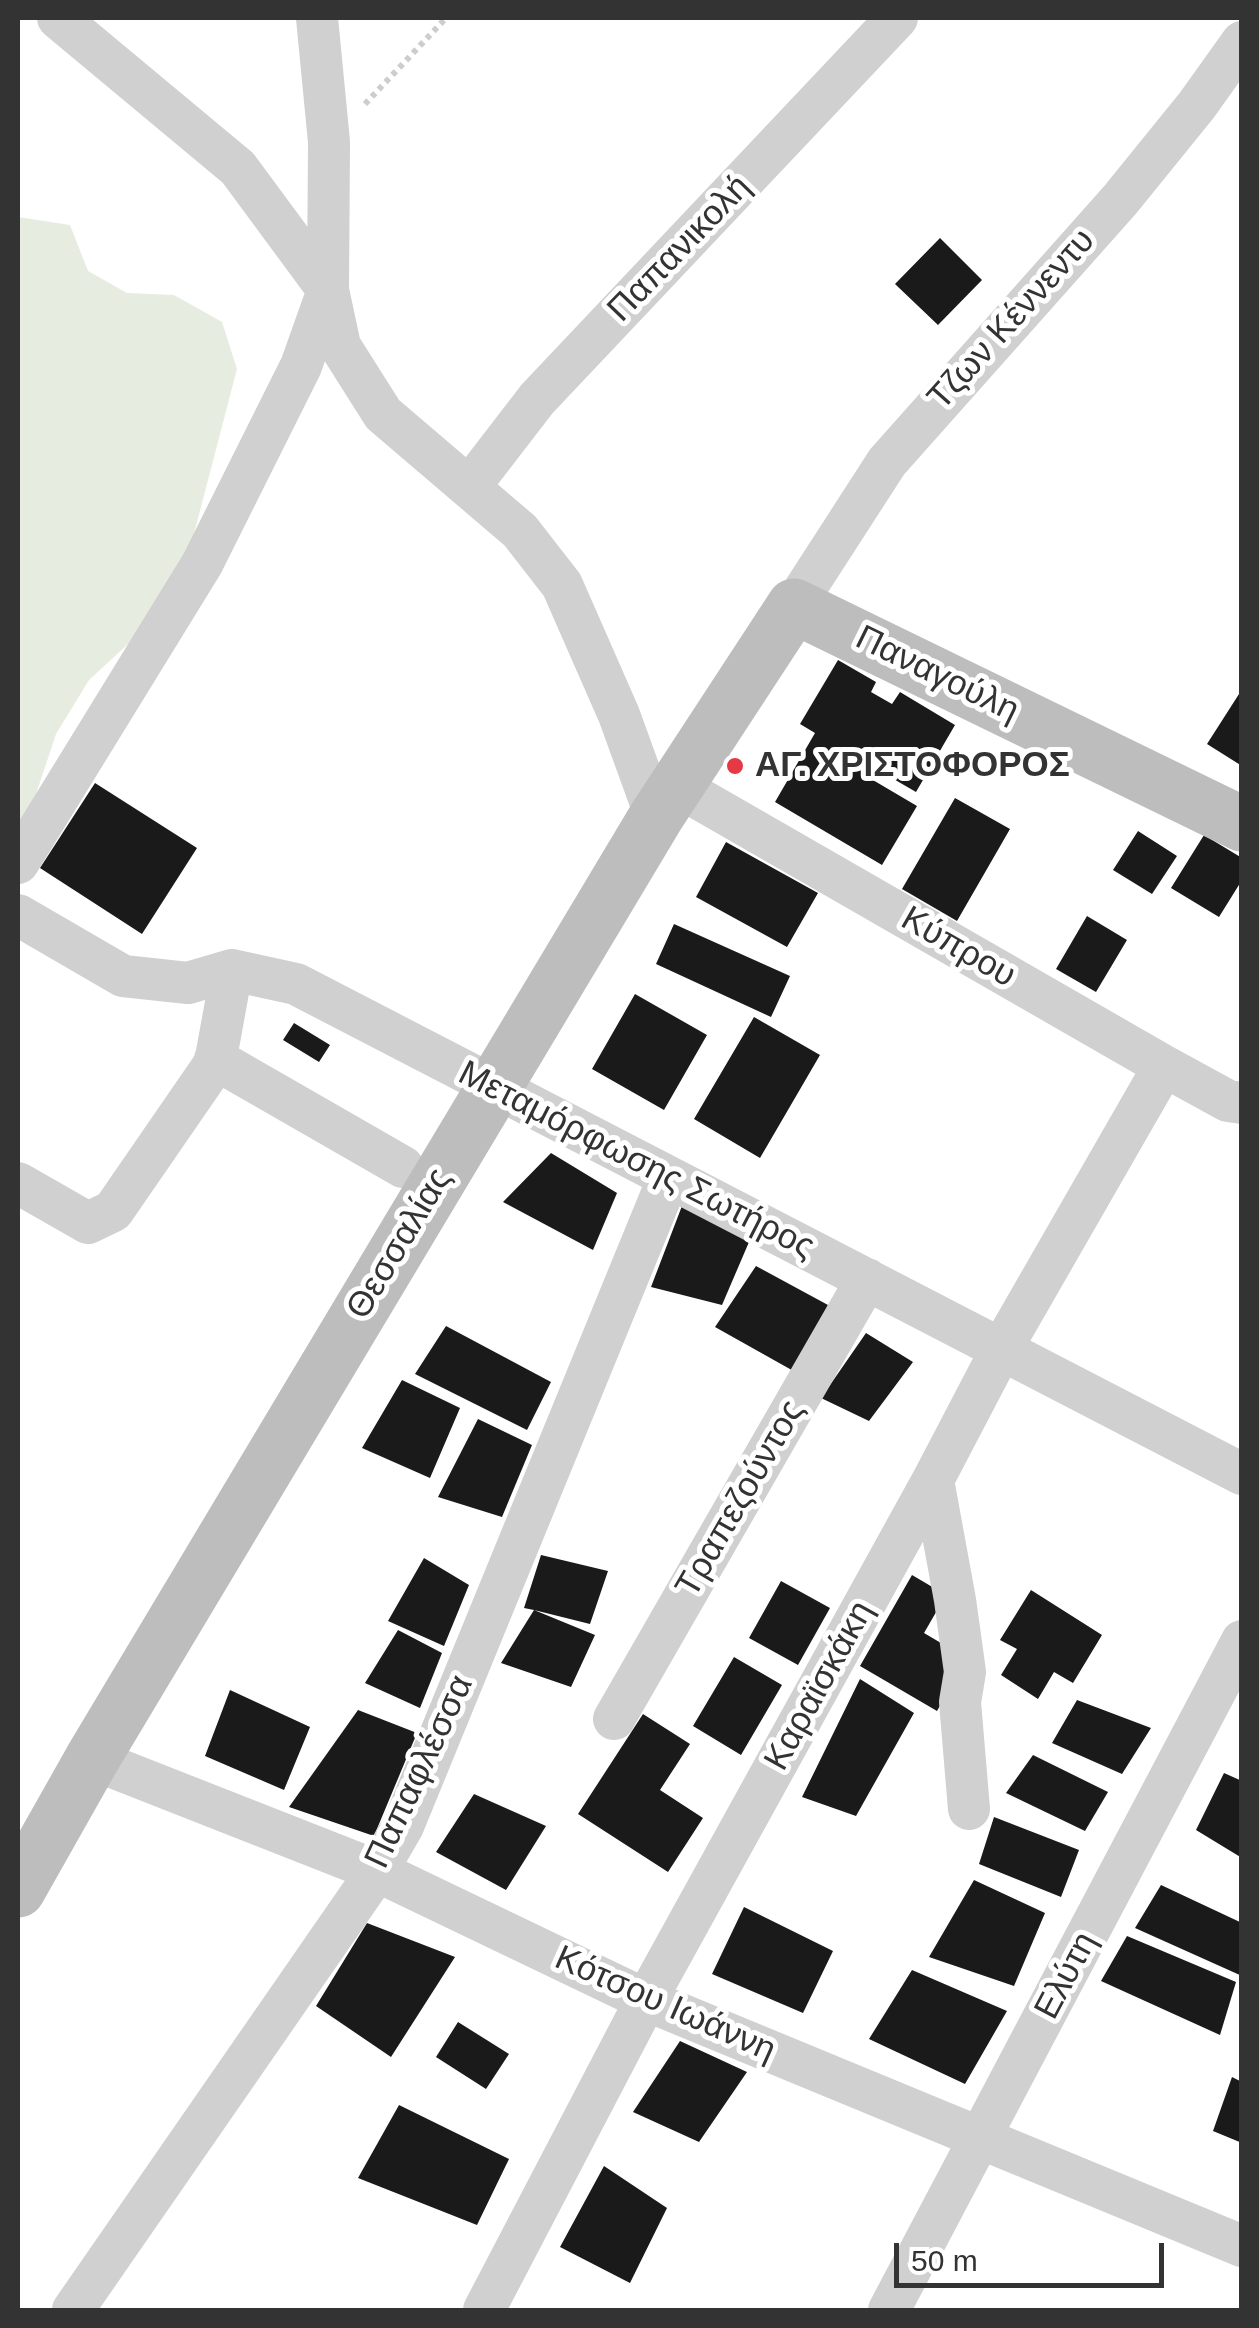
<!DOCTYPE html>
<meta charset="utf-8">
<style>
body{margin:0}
#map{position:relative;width:1259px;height:2328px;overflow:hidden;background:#fff;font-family:Arial,sans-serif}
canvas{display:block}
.frame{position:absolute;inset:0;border:20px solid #333;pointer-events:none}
.scale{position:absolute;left:894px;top:2243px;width:270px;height:45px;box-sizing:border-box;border:5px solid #333;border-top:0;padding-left:12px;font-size:30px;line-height:35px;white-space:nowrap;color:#333;-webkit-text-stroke:8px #fff;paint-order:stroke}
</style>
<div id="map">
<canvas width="1259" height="2328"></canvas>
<div class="frame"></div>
<div class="scale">50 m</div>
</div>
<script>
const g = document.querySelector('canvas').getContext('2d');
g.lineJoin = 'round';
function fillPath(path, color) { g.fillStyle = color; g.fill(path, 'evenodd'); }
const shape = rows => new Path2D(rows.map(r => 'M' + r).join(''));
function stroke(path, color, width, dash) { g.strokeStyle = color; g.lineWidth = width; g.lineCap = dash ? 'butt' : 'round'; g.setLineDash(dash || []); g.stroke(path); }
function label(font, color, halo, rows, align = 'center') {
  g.font = font + ' Arial,sans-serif'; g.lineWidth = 10; g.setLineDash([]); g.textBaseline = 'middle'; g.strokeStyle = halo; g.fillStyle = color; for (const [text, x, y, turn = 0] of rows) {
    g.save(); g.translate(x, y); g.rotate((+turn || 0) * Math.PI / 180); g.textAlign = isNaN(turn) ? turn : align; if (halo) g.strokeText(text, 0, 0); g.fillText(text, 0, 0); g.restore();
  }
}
fillPath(shape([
 [18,217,70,225,88,271,127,293,174,295,222,322,237,369,190,549,140,633,89,680,56,734,35,797,18,825]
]), '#e6ecdf');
fillPath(shape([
 [940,238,982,280,938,325,895,284],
 [838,660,876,682,871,692,892,704,900,692,955,725,916,792,866,763,861,773,917,806,882,865,775,802,815,733,800,724],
 [1239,694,1242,696,1242,766,1207,744],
 [95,783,197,848,142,934,40,868],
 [955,798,1010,829,957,921,902,889],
 [1138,831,1177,856,1152,894,1113,870],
 [1204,835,1242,858,1242,880,1219,917,1171,888],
 [726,842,818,893,787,947,696,897],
 [1087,916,1127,940,1096,992,1056,969],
 [674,924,790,976,771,1017,656,964],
 [635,994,707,1035,664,1110,592,1069],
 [754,1017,820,1055,760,1158,694,1119],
 [294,1023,330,1045,319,1062,283,1040],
 [551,1153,617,1193,593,1250,503,1202],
 [685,1198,752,1235,722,1305,651,1287],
 [756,1266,828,1305,797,1373,715,1327],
 [446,1326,551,1382,527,1430,415,1374],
 [866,1333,913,1362,869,1421,821,1398],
 [402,1380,460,1408,430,1478,362,1448],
 [478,1419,532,1445,502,1517,438,1497],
 [541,1555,608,1571,590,1624,534,1610,595,1635,571,1687,501,1663,534,1610,524,1608],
 [424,1558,469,1585,444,1646,388,1621],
 [912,1575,946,1595,924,1633,958,1653,958,1674,937,1711,860,1666],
 [781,1581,830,1608,798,1665,749,1638],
 [1031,1590,1102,1635,1073,1683,1054,1672,1038,1699,1001,1675,1017,1649,1000,1640],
 [398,1630,442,1653,420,1708,365,1683],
 [734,1657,782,1685,741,1755,693,1726],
 [860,1679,914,1713,856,1816,802,1797],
 [230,1690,310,1727,284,1790,205,1756],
 [1077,1700,1151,1728,1122,1774,1052,1743],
 [358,1710,417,1733,374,1836,289,1807],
 [643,1714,690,1744,660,1790,703,1818,668,1872,578,1814],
 [1033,1755,1108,1792,1085,1831,1006,1793],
 [1224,1773,1242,1781,1242,1858,1196,1830],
 [474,1794,546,1826,506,1890,436,1852],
 [994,1817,1079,1850,1061,1897,979,1864],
 [974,1880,1045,1913,1014,1986,929,1957],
 [1161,1885,1242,1923,1242,1976,1135,1928],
 [744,1907,833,1951,803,2013,712,1974],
 [367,1923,455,1957,391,2057,316,2006],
 [1127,1936,1236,1982,1220,2035,1101,1981],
 [912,1970,1007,2011,965,2084,869,2039],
 [458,2022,509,2054,486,2089,436,2057],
 [680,2041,747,2072,699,2142,633,2112],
 [1232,2077,1242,2082,1242,2143,1213,2131],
 [399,2105,509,2159,477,2225,358,2178],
 [604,2166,667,2208,630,2283,560,2247]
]), '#1a1a1a');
stroke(shape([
 [365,104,446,18]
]), '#cdcdcd', 6, [5, 5]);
stroke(shape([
 [58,18,238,168,328,290],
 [317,18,329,142,328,290,340,346,383,414,520,531,562,585,619,715,656,817],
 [470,486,537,399,897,18],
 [794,606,887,462,1120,200,1197,105,1242,42],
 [677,786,1164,1066,1228,1101,1242,1103],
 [18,863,202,564,301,366,328,290],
 [18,915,123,976,188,983,232,970,296,984,1242,1474],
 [215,1059,403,1167],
 [18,1183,88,1223,113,1211,215,1063,232,970],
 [933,1480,955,1600,965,1672,960,1702,969,1809],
 [614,1719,867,1279],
 [92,1759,377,1871,646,2000,1242,2246],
 [73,2310,377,1871,403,1826,668,1179],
 [484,2310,646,2000,933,1480,1002,1348,1164,1066],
 [889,2310,1242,1641]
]), '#d0d0d0', 42);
stroke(shape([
 [18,1890,92,1759,656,817,794,606,1242,824]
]), '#bdbdbd', 55);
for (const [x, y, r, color] of [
 [735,766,10,"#e63946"]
]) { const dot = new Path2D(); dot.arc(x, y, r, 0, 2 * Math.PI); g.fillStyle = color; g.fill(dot); stroke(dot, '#fff', 4); }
label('35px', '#333', '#fff', [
 ["Παπανικολή",680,249,-46],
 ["Τζων Κέννεντυ",1012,320,-48],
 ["Παναγούλη",937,675,26],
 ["Κύπρου",958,948,30],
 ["Μεταμόρφωσης Σωτήρος",636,1161,27],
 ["Θεσσαλίας",400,1244,-59],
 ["Τραπεζούντος",741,1499,-60],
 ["Καραϊσκάκη",820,1686,-61],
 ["Παπαφλέσσα",420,1772,-65],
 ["Ελύτη",1067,1976,-62],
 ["Κότσου Ιωάννη",665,2005,24]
]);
label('bold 35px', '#333', '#fff', [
 ["ΑΓ. ΧΡΙΣΤΟΦΟΡΟΣ",755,766]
], 'left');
</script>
